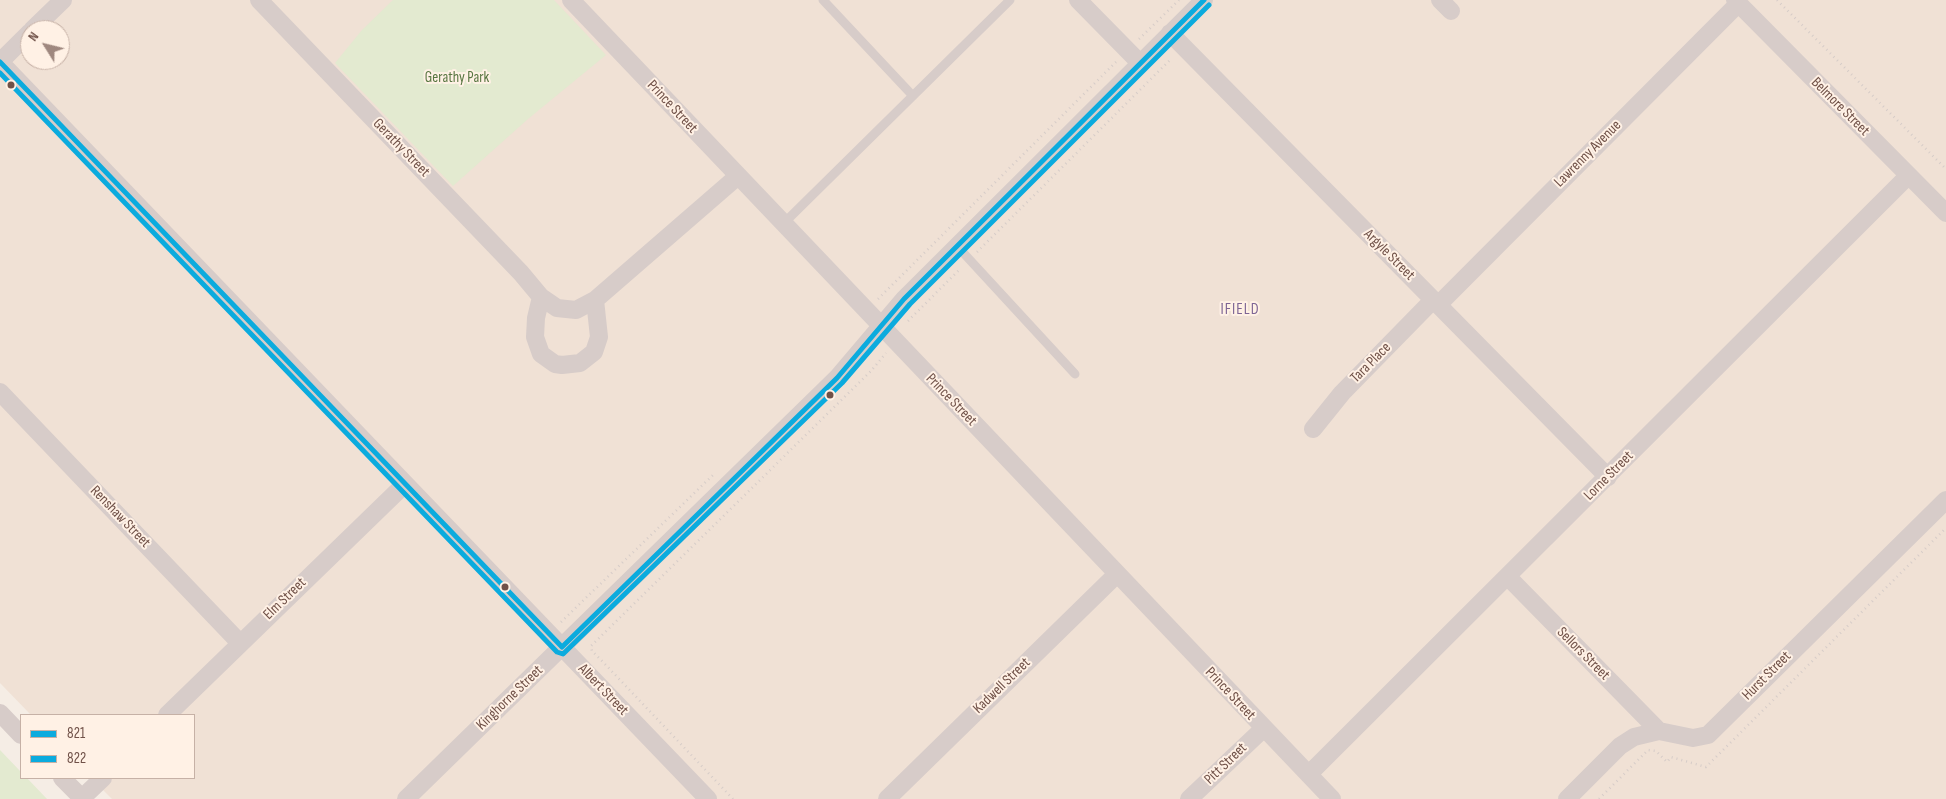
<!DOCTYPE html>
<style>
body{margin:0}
#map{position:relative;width:1946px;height:799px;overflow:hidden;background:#f5ede5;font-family:"Sofia Sans Condensed",sans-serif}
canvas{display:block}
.legend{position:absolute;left:20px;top:714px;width:175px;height:65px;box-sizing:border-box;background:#fff1e5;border:1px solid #c6b1a6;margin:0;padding:6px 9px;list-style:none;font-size:15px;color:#705148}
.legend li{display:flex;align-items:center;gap:10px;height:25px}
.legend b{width:25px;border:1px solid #c6b1a6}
.north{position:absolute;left:20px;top:20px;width:50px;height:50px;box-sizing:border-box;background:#fff1e5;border:1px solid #c6b1a6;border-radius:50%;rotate:306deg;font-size:14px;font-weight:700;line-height:20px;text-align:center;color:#705148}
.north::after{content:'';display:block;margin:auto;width:18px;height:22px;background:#9f887f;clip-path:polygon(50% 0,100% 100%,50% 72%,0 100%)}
</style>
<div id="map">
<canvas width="1946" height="799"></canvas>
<ul class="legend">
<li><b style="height:6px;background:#0babde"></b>821</li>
<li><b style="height:6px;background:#0babde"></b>822</li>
</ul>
<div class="north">N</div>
</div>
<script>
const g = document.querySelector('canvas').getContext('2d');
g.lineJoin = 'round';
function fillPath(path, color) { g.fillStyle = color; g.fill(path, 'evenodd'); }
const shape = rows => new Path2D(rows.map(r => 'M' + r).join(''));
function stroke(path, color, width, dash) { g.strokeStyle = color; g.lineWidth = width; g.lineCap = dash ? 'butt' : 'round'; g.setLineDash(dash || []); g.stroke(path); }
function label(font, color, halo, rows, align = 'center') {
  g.font = font + ' "Sofia Sans Condensed",sans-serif'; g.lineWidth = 4; g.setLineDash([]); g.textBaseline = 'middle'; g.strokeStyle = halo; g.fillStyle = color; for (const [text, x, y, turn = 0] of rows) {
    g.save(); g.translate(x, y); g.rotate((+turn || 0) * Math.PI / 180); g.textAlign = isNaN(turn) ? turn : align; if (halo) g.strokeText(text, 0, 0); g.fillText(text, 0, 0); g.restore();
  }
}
fillPath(shape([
 [0,0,1946,0,1946,799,112,799,91,778,194,778,194,715,31,715,0,683],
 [30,30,60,30,60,60,30,60]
]), '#f0e1d5');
fillPath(shape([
 [393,0,554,0,606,55,528,119,453,186,335,63,362,30],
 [0,750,21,772,21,778,27,778,47,799,0,799]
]), '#e3ead0');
stroke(shape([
 [1777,0,1946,169],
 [1139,39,1179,0],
 [977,252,1171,59],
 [878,299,1116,62],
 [908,321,961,268],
 [561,622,713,475],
 [733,799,603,662,592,651,591,646,871,371,886,353],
 [1599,799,1648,750,1656,751,1667,762,1671,757,1706,767,1946,528]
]), '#d6ccc8', 2.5, [1, 4]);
stroke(shape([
 [823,0,913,96],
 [783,224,1010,0],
 [957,246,1075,374]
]), '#d7ccc9', 9);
stroke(shape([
 [259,0,521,273,541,297,557,308,576,310,595,300,738,176],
 [571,0,1332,799],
 [1078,0,1140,63],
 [1440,0,1451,11],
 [1735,0,1946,213],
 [32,30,63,0],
 [1170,33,1608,477],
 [0,62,708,799],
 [0,62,30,32],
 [541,297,536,318,535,337,541,354,555,364,562,365,580,363,594,352,599,337,595,300],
 [1438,305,1738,4],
 [0,392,240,643],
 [1313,429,1342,393,1433,300],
 [1508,577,1659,731],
 [0,713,21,735],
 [167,715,405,484],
 [1309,774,1908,176],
 [62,778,83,799],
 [82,798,103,778],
 [406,799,837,378,904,299,1204,0],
 [887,799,1117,574],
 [1189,799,1263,729],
 [1567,799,1620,746,1634,737,1659,731,1693,738,1708,735,1946,500]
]), '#d7ccc9', 18);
stroke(shape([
 [0,62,562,647,837,378,904,299,1204,0]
]), '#0babde', 5);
stroke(shape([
 [0,73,557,652,563,654,842,383,910,304,1209,5]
]), '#0babde', 5);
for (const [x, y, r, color] of [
 [11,85,4.5,"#705148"],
 [830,395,4.5,"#705148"],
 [505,587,4.5,"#705148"]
]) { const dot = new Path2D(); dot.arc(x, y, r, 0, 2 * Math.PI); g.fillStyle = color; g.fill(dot); stroke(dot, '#fff1e5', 2); }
label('15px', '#587641', '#fff1e5', [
 ["Gerathy Park",457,78]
]);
label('15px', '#705148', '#fff1e5', [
 ["Prince Street",672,107,47],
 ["Belmore Street",1840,107,45],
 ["Gerathy Street",401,148,46],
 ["Lawrenny Avenue",1588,154,-45],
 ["Argyle Street",1389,255,45],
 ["Tara Place",1371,363,-45],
 ["Prince Street",951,400,46],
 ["Lorne Street",1609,476,-45],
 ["Renshaw Street",120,517,46],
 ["Elm Street",285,599,-44],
 ["Sellors Street",1583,654,45],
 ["Hurst Street",1767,676,-45],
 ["Kadwell Street",1002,686,-44],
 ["Albert Street",603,690,46],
 ["Prince Street",1230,694,47],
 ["Kinghorne Street",510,698,-44],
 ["Pitt Street",1226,764,-44]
]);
g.letterSpacing = '1px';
label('16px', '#7d6494', '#fff1e5', [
 ["IFIELD",1240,310]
]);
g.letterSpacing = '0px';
</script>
